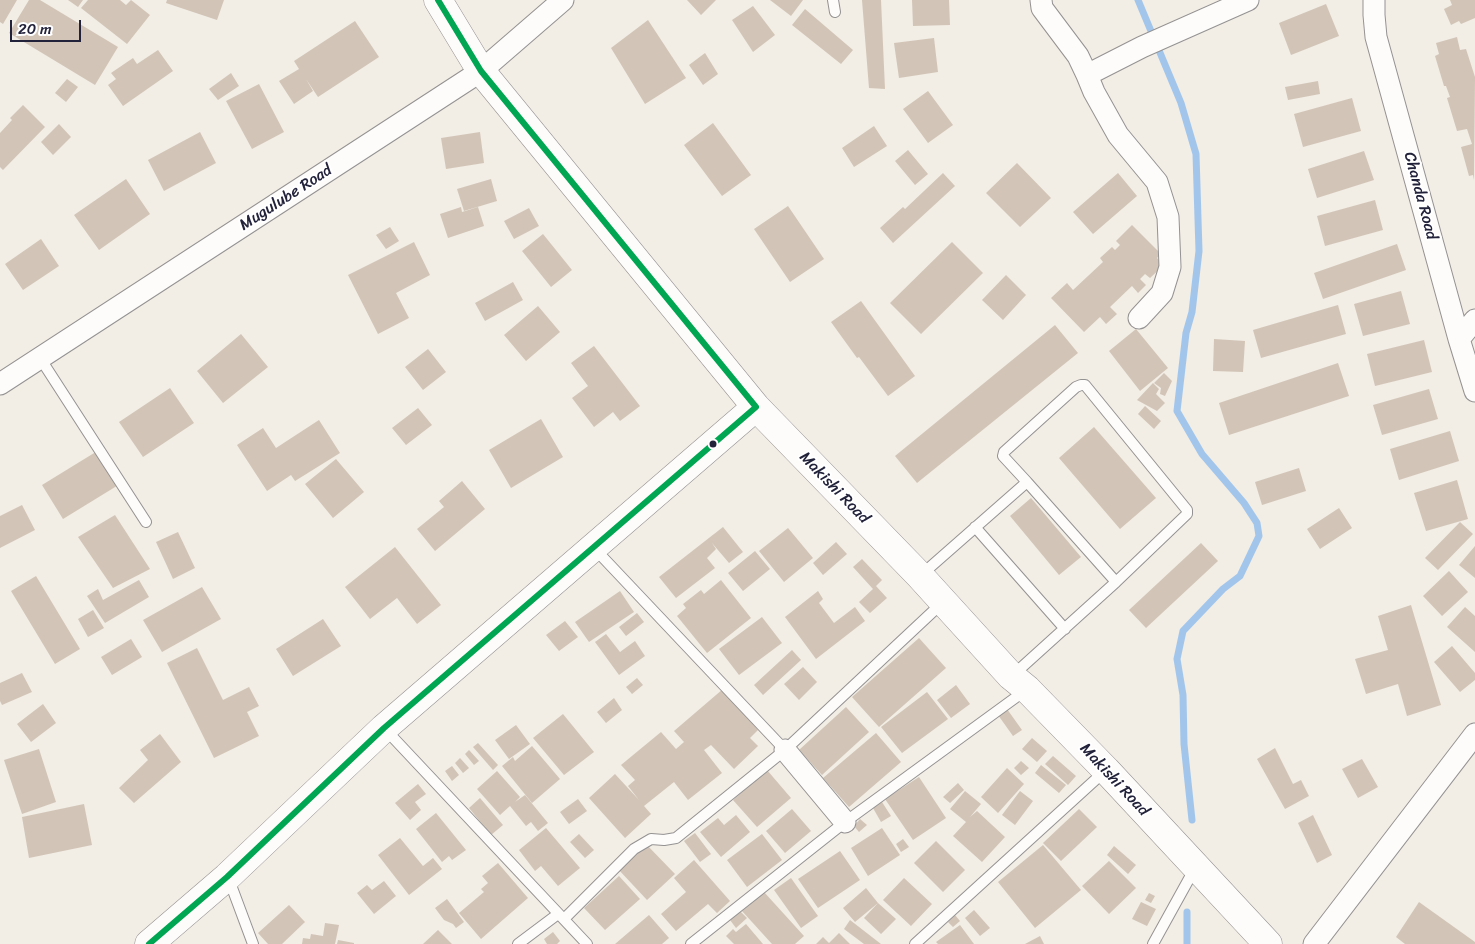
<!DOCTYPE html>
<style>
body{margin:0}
#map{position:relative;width:1475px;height:944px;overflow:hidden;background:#f2ede5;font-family:Sriracha,sans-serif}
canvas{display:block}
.scale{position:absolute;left:10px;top:20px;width:71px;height:22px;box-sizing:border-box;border:2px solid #22223b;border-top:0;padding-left:6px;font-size:15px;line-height:18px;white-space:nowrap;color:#22223b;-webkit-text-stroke:4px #fff;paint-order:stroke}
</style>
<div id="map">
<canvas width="1475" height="944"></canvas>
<div class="scale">20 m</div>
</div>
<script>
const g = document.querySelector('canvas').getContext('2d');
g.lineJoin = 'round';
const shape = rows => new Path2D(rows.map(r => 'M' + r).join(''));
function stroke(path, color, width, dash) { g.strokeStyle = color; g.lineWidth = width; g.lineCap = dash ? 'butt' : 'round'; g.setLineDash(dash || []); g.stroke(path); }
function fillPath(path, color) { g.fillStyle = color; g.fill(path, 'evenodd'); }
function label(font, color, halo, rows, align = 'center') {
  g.font = font + ' Sriracha,sans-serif'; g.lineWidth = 4; g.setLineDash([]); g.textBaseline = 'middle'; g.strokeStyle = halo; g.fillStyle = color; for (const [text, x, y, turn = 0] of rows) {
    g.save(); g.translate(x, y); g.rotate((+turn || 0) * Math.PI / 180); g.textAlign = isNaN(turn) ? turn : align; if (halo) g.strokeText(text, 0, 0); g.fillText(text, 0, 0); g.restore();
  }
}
stroke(shape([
 [1138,0,1181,103,1196,154,1199,251,1192,312,1186,333,1177,411,1202,454,1244,503,1257,523,1259,536,1240,576,1223,589,1183,631,1177,659,1183,695,1184,744,1192,820],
 [1187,912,1187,944]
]), '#a2c6eb', 7);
fillPath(shape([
 [0,0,17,0,3,24,0,22],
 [29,0,40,0,118,47,95,85,9,33],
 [68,0,83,0,78,7],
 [88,0,120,0,126,5,131,0,150,15,127,44,81,8],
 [167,0,224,0,217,20,166,3],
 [687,0,716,0,701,15],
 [770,0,803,0,791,16],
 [862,0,881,0,885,89,869,88],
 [912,0,949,0,950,25,913,26],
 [1450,0,1475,0,1475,18,1461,24,1459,21,1451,25,1444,9,1452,5],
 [1326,4,1339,36,1291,55,1279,23],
 [753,6,775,35,753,52,732,20],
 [805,9,853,50,841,64,792,25],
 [648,20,686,78,645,104,611,48],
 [355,21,379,57,318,97,306,79,313,91,294,104,279,81,299,69,294,61],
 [1457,37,1460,50,1466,49,1475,77,1474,180,1473,175,1469,176,1461,147,1472,144,1467,129,1457,131,1447,98,1450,97,1446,86,1444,86,1435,56,1439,54,1436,43],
 [934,38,938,72,899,78,894,43],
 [158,50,173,71,123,106,108,85,116,79,111,73,133,58,137,64],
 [705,53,718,74,703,85,689,65],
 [231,73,239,86,218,100,209,89],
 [67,79,78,87,66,102,55,93],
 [1318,81,1320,94,1288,100,1285,87],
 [259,84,284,132,252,149,226,101],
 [928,91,953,125,928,143,903,109],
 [1352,98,1361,131,1303,147,1294,114],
 [23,105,45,127,3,170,0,167,0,133,12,120,10,118],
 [713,123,751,175,722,196,684,145],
 [59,124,71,137,53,155,41,142],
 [874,126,887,146,854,167,842,148],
 [200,132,216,163,164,191,148,160],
 [480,132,484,163,446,169,441,138],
 [908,150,928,174,915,185,895,161],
 [1364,151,1374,180,1317,198,1308,169],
 [1017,163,1051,198,1020,227,986,193],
 [943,173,955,186,893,243,880,228,903,207,905,209],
 [1118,173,1137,196,1093,234,1073,212],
 [126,179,150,214,99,250,74,215],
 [491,179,497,201,464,211,457,189],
 [1375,200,1383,230,1325,246,1317,216],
 [788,206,824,259,790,282,754,229],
 [461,207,462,212,478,207,484,226,448,238,440,214],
 [529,208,539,226,514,239,504,221],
 [1132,225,1161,254,1157,258,1164,265,1150,278,1145,274,1140,279,1146,285,1138,293,1132,286,1110,307,1117,314,1106,324,1100,317,1084,332,1051,298,1067,283,1073,290,1103,262,1100,258,1112,247,1115,250,1120,245,1116,241],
 [390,227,399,241,386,249,376,235],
 [543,234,572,270,551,287,522,251],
 [41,239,59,266,23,290,5,264],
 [414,242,430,275,396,293,409,318,378,334,348,275],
 [952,242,983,273,921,334,890,303],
 [1397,244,1406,270,1323,299,1314,273],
 [1006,275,1026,295,1003,320,982,300],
 [513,282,523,300,485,321,475,303],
 [1401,291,1410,324,1363,336,1354,304],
 [861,301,915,376,888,396,859,357,857,358,831,322],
 [1338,305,1346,334,1261,358,1253,330],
 [538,306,560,332,526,361,504,335],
 [1055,325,1078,353,917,483,895,456],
 [1136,329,1168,368,1140,391,1109,351],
 [241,334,268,367,223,403,197,371],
 [1214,339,1245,341,1243,372,1213,371],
 [1424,340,1432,372,1375,386,1367,354],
 [594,346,640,406,620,421,613,412,594,427,572,398,588,386,571,363],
 [428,349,446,372,423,390,405,367],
 [1338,363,1349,396,1229,435,1219,403],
 [1164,373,1172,381,1165,396,1160,394,1161,388,1154,383],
 [1153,383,1159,389,1156,394,1165,403,1157,411,1137,400],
 [170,388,194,423,143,457,119,422],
 [1429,389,1438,419,1382,435,1373,405],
 [1145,406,1161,421,1154,429,1138,414],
 [418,408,432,425,406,445,392,428],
 [541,419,563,457,511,488,489,450],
 [319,420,340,453,295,481,291,475,267,491,237,445,263,428,276,448],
 [1094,427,1156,498,1120,529,1059,458],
 [1450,431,1459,461,1399,480,1390,449],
 [99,450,120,484,63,519,42,485],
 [336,459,364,492,333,518,305,484],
 [1299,468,1306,491,1262,505,1255,482],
 [1457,480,1468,519,1426,531,1414,493],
 [462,481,485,509,435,551,417,529,444,507,439,501],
 [1031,498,1081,557,1059,575,1010,516],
 [22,505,35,530,0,548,0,516],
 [1339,508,1352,528,1320,549,1307,529],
 [115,515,150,569,113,588,78,537],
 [1460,522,1473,534,1438,570,1425,558],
 [723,527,743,552,729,563,712,543,716,549,707,558,715,568,676,598,659,577],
 [788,528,813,558,784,582,759,551],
 [178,532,195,568,173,579,156,542],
 [836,542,847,554,823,575,813,563],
 [1201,543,1218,561,1146,628,1129,610],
 [1475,546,1475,578,1459,565],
 [395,547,441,605,417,624,397,598,370,619,345,587],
 [755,551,770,569,743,591,728,573],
 [862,559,882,580,876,586,887,598,870,613,859,602,873,589,853,567],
 [1449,571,1468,592,1442,616,1423,596],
 [36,576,80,649,55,664,11,591],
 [139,580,149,597,105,623,87,596,98,589,103,600],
 [721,580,751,618,707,653,677,616,686,608,683,604,701,590,704,594],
 [202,587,221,619,162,652,143,620],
 [620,591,634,612,589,642,575,622],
 [818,591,823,599,819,603,834,623,855,607,865,621,816,659,785,617],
 [1411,605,1441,705,1407,716,1398,684,1366,694,1355,659,1388,650,1378,616],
 [1465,607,1475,616,1475,652,1447,627],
 [93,610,104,628,88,637,78,619],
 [637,613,644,622,626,636,619,627],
 [762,617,782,643,739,675,719,649],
 [323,619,341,646,293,676,276,649],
 [565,621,578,637,559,651,546,635],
 [606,634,620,652,635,641,645,656,619,675,595,642],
 [919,638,946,668,879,727,852,697],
 [131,639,142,657,112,675,101,657],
 [1452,646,1475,673,1475,680,1460,692,1434,662],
 [197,648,223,700,249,687,259,706,247,712,259,736,214,758,167,663],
 [792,650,801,660,763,695,754,685],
 [803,667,817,682,799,700,784,684],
 [22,673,32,692,2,705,0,701,0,683],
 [637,678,643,685,632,694,626,687],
 [956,685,970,704,951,718,937,700],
 [723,689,758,730,750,738,758,746,734,769,711,745,704,750,722,773,688,800,674,782,644,806,651,814,625,838,589,798,615,774,639,800,628,786,635,780,621,765,661,732,676,749,684,742,674,731],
 [927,692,948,719,902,753,881,727],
 [614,698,622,710,606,723,597,712],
 [43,704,56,723,31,742,17,724],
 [846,707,869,732,822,775,799,750],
 [1007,709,1022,730,1013,736,998,715],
 [563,714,594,752,564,775,533,738],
 [516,725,530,744,509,759,495,740],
 [876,733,901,762,849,807,823,778],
 [160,734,181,762,134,803,119,788,148,760,140,750],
 [1032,738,1047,751,1037,762,1022,749],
 [478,743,498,765,493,770,473,747],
 [532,746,560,779,532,803,502,766,513,757,515,761],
 [1275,748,1293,784,1301,780,1309,796,1285,809,1257,759],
 [39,749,56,802,22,814,4,760],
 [469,750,479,761,474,765,465,754],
 [1053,756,1076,776,1068,785,1045,764],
 [460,758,469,768,463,773,455,763],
 [1362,759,1378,787,1358,798,1342,769],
 [1021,761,1029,768,1021,775,1014,768],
 [1041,765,1066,785,1059,793,1035,773],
 [452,766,459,775,452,781,445,771],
 [1007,768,1024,784,998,813,981,797],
 [767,770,791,798,757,827,733,800],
 [497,771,520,797,515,802,525,795,548,823,538,831,531,822,526,826,510,806,500,815,477,789],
 [919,777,946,818,913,840,885,799],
 [958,783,964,790,950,803,943,797],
 [418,784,426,794,415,802,421,810,410,820,395,803],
 [965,791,981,804,970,817,977,811,1005,837,982,862,953,836,966,822,950,809],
 [1020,791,1033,801,1015,825,1002,815],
 [480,798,503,825,491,835,469,808],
 [578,799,587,811,569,824,560,812],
 [882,802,891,816,881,822,873,808],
 [84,804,92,845,29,858,22,817],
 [792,809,811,831,785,853,766,831],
 [1079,809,1097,827,1061,861,1043,843],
 [436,813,466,850,452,860,449,856,442,862,416,829],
 [736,815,750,832,721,857,700,832,718,818,724,825],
 [1313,815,1332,855,1317,863,1298,823],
 [860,819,867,825,859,832,854,826],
 [546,828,580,868,558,886,541,866,535,871,519,850],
 [882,828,900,855,868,876,851,848],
 [695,833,711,854,700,862,684,841],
 [579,834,594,850,585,858,570,842],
 [762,834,782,860,747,887,727,860],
 [400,838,423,866,433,858,442,869,409,895,378,855],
 [903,839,909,847,901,852,896,844],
 [936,841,965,870,943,892,914,863],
 [645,843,675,874,647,900,618,869],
 [1043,845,1081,890,1035,928,998,882],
 [1114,846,1136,865,1128,874,1107,855],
 [840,851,860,880,818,908,798,879],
 [694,860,730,901,717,913,708,904,676,931,661,914,686,892,674,878],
 [1109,861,1136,888,1109,914,1082,886],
 [498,863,528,898,481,939,459,913,484,892,481,889,488,883,482,876],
 [619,876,640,899,605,930,584,908],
 [791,878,818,916,801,928,774,890],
 [904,878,932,904,911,926,883,900],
 [384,881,396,896,374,914,357,893,367,885,372,890],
 [866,888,878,903,855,922,843,908],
 [764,892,804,936,795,944,772,944,742,911],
 [1149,893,1155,896,1151,903,1145,900],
 [447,899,464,922,456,928,453,924,444,920,435,908],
 [1141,902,1156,909,1147,926,1132,919],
 [1419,902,1475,942,1475,944,1405,944,1396,937],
 [878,903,896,919,881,934,864,918],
 [289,905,305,922,282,944,268,944,258,933],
 [974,910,990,928,980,936,965,918],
 [740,911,747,918,736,928,730,920],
 [649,915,669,938,662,944,615,944],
 [955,915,960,921,953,927,948,922],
 [850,920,881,944,864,944,844,929],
 [325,923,339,925,335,944,302,944,303,938,310,939,311,934,323,936],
 [746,924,763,944,734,944,726,936,733,929,736,932],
 [960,925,974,944,938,944,936,942],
 [438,930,452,944,423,944],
 [553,932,560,941,557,944,547,944,544,939],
 [839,933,850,944,816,944,823,937,829,943],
 [1040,936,1044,944,1025,944],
 [338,940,354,943,354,944,337,944]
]), '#d2c5b7');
const lane = shape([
 [833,0,835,12],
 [40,358,146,522],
 [1027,482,1116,582],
 [975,527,1065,629],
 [593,547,785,750],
 [920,576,1027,482,1003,456,1004,452,1076,387,1081,385,1085,385,1187,510,1187,514,1116,582,1012,676],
 [385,729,587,944],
 [228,877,253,944],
 [564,919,634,849,651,839,664,840,676,838,785,750,942,603],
 [518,944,558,914],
 [691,944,845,822,1026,690],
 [915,944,1105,771],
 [1153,944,1195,868]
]);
const street = shape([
 [1041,0,1042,8,1078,56,1087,75,1142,47,1248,0],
 [1374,0,1374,15,1376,37,1459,339,1475,391],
 [1087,75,1094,92,1118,135,1157,182,1168,217,1170,267,1162,293,1139,318],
 [1459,339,1475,320],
 [0,384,481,71,563,0],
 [785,750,845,822],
 [1314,944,1475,734]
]);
const secondary = shape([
 [438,0,481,71,756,407,920,576,1011,676,1027,689,1106,770,1268,944],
 [149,944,227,877,384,728,756,407]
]);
stroke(lane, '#949292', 12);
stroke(street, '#949292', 23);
stroke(secondary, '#949292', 29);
stroke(lane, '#fdfcfb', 10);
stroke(street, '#fdfcfb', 21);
stroke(secondary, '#fdfcfb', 28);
stroke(shape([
 [438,0,481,71,756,407],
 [149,944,227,877,384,728,756,407]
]), '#00a651', 6);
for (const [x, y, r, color] of [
 [713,444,4.5,"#22223b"]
]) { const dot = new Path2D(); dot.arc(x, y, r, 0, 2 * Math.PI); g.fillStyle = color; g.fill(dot); stroke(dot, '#fff', 2); }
label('16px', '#22223b', '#fff', [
 ["Chanda Road",1420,196,75],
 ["Mugulube Road",286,198,-33],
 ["Makishi Road",834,488,46],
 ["Makishi Road",1114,780,47]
]);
</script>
